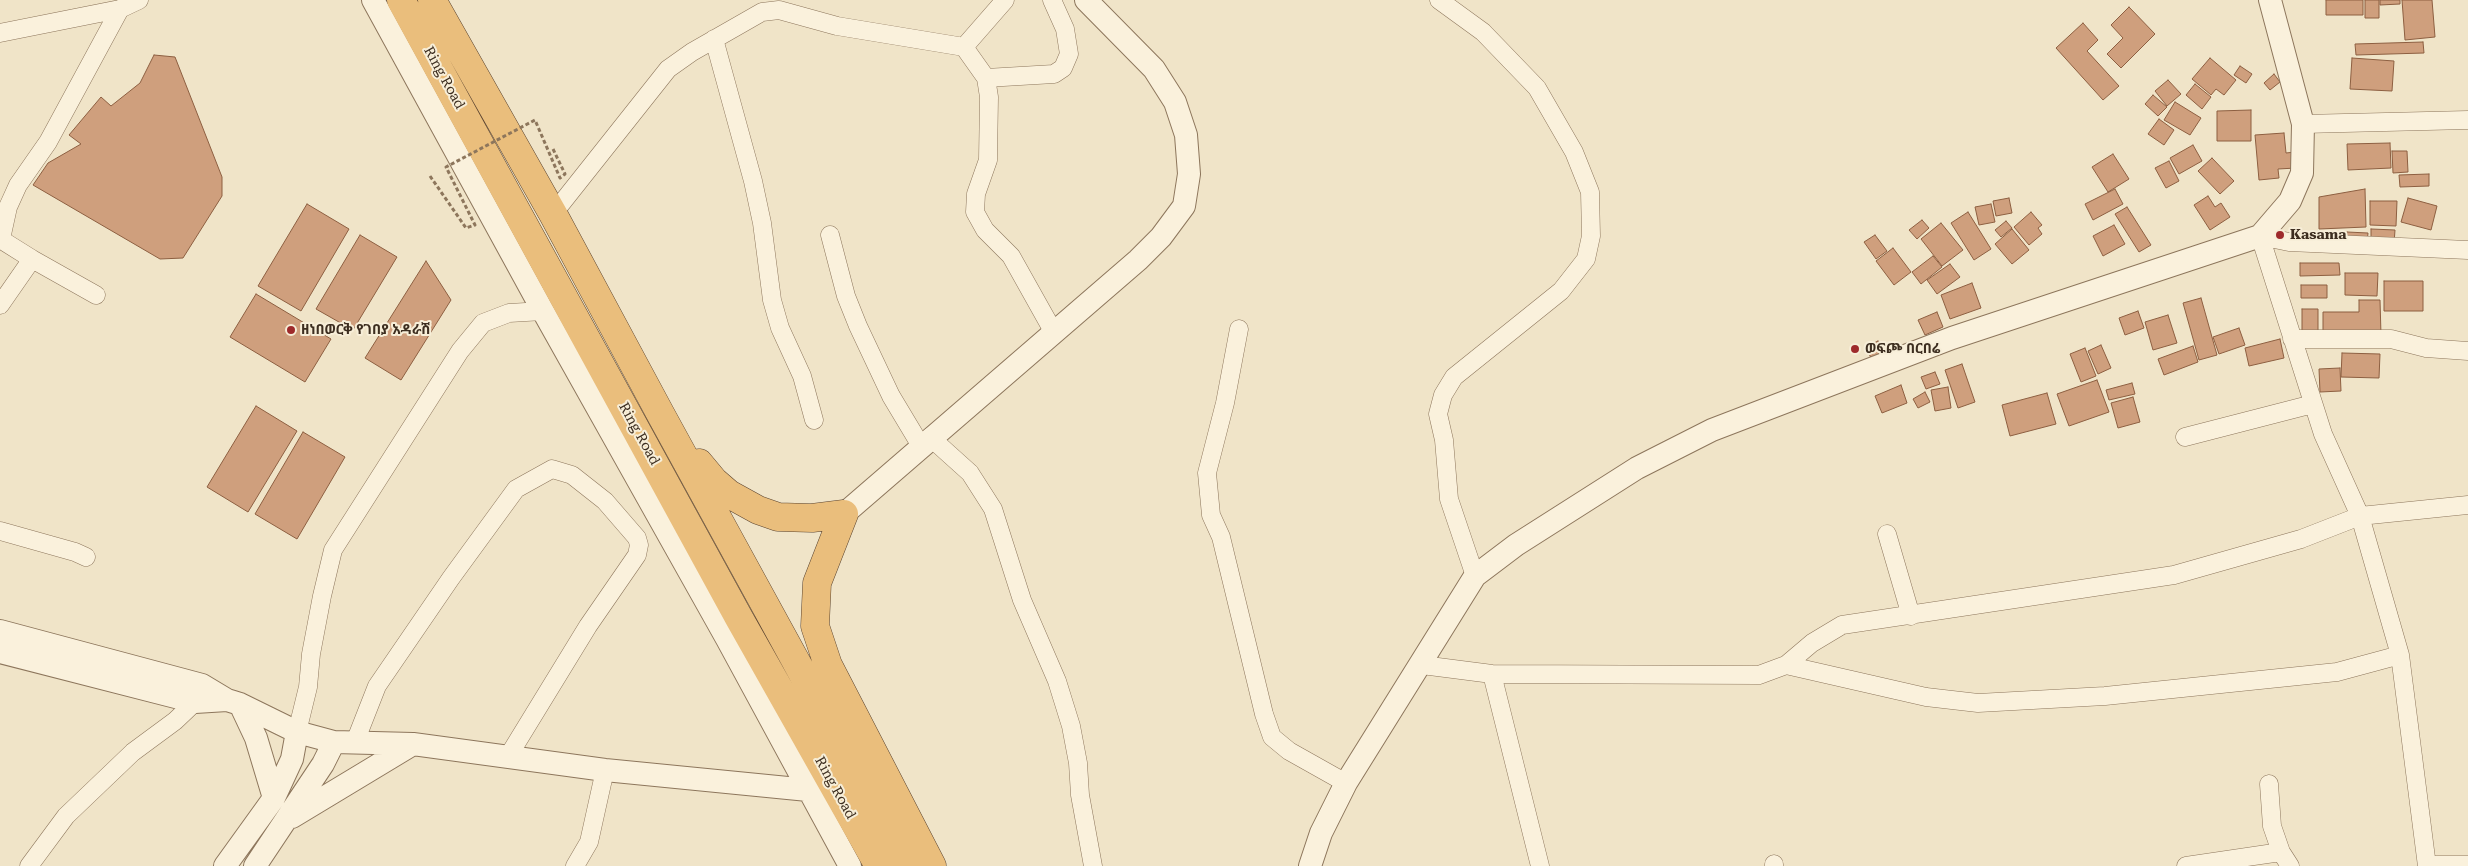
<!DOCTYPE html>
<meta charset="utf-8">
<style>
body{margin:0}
canvas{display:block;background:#f0e4c8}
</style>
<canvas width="2468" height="866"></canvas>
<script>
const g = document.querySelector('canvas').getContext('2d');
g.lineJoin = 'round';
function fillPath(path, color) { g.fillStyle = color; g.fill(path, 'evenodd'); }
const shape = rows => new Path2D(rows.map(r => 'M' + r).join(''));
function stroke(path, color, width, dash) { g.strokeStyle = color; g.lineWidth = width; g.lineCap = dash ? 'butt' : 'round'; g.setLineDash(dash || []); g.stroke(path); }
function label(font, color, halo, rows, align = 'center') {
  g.font = font + ' "Roboto Serif","Noto Sans Ethiopic",serif'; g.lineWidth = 4; g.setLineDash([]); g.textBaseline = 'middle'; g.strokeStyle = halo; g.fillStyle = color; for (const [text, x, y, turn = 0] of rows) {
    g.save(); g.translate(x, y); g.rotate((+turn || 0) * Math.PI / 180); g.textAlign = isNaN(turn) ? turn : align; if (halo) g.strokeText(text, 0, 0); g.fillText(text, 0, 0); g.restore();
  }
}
const building = shape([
 [2326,0,2363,0,2363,15,2326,15,2326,0],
 [2365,0,2379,0,2379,18,2365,18,2365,0],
 [2380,0,2400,0,2400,4,2380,5,2380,0],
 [2402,0,2432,0,2435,37,2405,40,2402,0],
 [2129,7,2155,34,2121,68,2107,54,2123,38,2111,25,2129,7],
 [2083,23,2098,40,2087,51,2119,86,2103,100,2056,48,2083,23],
 [2423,42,2424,53,2356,55,2355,44,2423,42],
 [154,55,175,57,222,177,222,196,183,258,160,259,33,185,48,163,81,144,69,135,101,97,111,106,140,83,154,55],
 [2210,58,2236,80,2224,95,2216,89,2211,95,2192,79,2210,58],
 [2352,58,2394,61,2392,91,2350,89,2352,58],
 [2240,66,2252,74,2246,83,2234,75,2240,66],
 [2274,74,2280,82,2270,90,2264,83,2274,74],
 [2168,80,2181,94,2167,106,2155,91,2168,80],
 [2195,84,2211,97,2202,109,2186,95,2195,84],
 [2153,95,2167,107,2158,116,2145,104,2153,95],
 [2175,102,2201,118,2190,135,2164,120,2175,102],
 [2251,110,2251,141,2217,141,2217,111,2251,110],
 [2159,119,2174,130,2164,145,2148,134,2159,119],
 [2284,133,2286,153,2295,152,2296,168,2278,169,2279,178,2259,180,2255,135,2284,133],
 [2390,143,2391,168,2348,170,2347,144,2390,143],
 [2193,145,2202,161,2179,174,2170,158,2193,145],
 [2392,151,2407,151,2408,172,2393,173,2392,151],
 [2113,154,2129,179,2108,192,2092,167,2113,154],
 [2212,158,2234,181,2220,194,2198,171,2212,158],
 [2169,161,2179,181,2166,188,2155,168,2169,161],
 [2429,174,2429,186,2400,187,2399,175,2429,174],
 [2115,189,2123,204,2093,220,2085,204,2115,189],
 [2365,189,2366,227,2319,229,2319,197,2365,189],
 [2208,196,2215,207,2221,203,2230,217,2210,230,2194,205,2208,196],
 [2009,198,2012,213,1996,216,1993,201,2009,198],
 [2408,198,2437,206,2431,230,2401,222,2408,198],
 [2370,201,2397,201,2396,226,2370,225,2370,201],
 [307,204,349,229,301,311,258,286,307,204],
 [1991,204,1995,222,1979,225,1975,207,1991,204],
 [2127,207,2151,245,2139,252,2115,214,2127,207],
 [1968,212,1991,249,1974,260,1951,223,1968,212],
 [2031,212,2042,225,2038,228,2042,234,2029,245,2014,227,2031,212],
 [1922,220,1929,228,1917,239,1909,230,1922,220],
 [2006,221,2012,228,2001,237,1995,230,2006,221],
 [1941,223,1963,250,1942,266,1921,239,1941,223],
 [2114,225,2125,244,2103,256,2093,236,2114,225],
 [2012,229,2029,250,2012,264,1995,244,2012,229],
 [2371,229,2395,230,2394,244,2371,243,2371,229],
 [2347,232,2368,233,2367,244,2347,243,2347,232],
 [360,235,397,257,353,330,316,309,360,235],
 [1875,235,1887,251,1876,259,1864,242,1875,235],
 [1893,248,1911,272,1894,285,1876,261,1893,248],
 [1933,256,1942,267,1921,284,1912,272,1933,256],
 [426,261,451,300,401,380,365,358,426,261],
 [2300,263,2339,263,2340,275,2300,276,2300,263],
 [1950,264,1960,277,1937,294,1927,280,1950,264],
 [2345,273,2378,273,2377,296,2345,295,2345,273],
 [2384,281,2423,281,2423,311,2384,311,2384,281],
 [1972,283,1981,308,1950,319,1941,295,1972,283],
 [2301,285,2327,285,2327,298,2301,298,2301,285],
 [256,294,331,339,305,382,230,337,256,294],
 [2201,298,2217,355,2199,360,2183,303,2201,298],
 [2359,300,2380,300,2381,335,2323,335,2323,312,2359,312,2359,300],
 [2302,309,2318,309,2318,334,2302,334,2302,309],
 [2138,311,2144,328,2125,335,2119,318,2138,311],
 [1937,312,1943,327,1925,335,1918,320,1937,312],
 [2168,315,2177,343,2153,350,2145,322,2168,315],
 [2239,328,2245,345,2219,354,2213,337,2239,328],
 [2280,339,2284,358,2249,366,2245,348,2280,339],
 [1878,341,1883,352,1871,358,1866,347,1878,341],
 [2101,345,2111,368,2098,374,2088,351,2101,345],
 [2193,346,2198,362,2164,375,2158,359,2193,346],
 [2085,348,2096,376,2081,382,2070,354,2085,348],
 [2342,353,2380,354,2379,378,2341,377,2342,353],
 [1962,364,1975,402,1958,408,1945,370,1962,364],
 [2340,368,2341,391,2320,392,2319,369,2340,368],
 [1935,372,1940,384,1926,389,1921,377,1935,372],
 [2097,380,2109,412,2069,426,2057,394,2097,380],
 [2132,383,2135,394,2109,400,2106,390,2132,383],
 [1901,385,1907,403,1882,413,1875,396,1901,385],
 [1948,387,1951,408,1935,411,1931,390,1948,387],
 [1925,392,1930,402,1918,408,1913,399,1925,392],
 [2047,393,2056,424,2010,436,2002,405,2047,393],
 [2133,397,2140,422,2118,428,2111,403,2133,397],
 [256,406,297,431,248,512,207,487,256,406],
 [303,432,345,457,297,539,255,514,303,432]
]);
fillPath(building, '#cf9f7d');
stroke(building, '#8d5f41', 1);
const minor = shape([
 [1439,0,1483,32,1537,88,1574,152,1590,192,1591,236,1586,259,1561,291,1454,377,1443,395,1438,414,1444,440,1449,499,1475,576],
 [0,33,120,9,139,0],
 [714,39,753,181,762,223,772,300,780,328,802,376,814,420],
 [964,47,1005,0],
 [986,78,1054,74,1063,68,1069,54,1065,29,1052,0],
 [2303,124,2468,120],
 [553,214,668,69,692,52,762,12,779,10,837,26,964,47,986,78,989,97,988,160,976,194,975,212,985,230,1011,256,1053,331],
 [830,235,846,296,858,326,891,396,921,446],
 [0,239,32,259,96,295],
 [1,239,8,207,18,185,48,142,120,9],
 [0,305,32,259],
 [1239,329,1225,403,1207,473,1211,515,1221,537,1264,714,1272,737,1289,751,1346,783],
 [2292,339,2391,339,2426,348,2468,351],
 [930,437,970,473,993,509,1022,600,1057,681,1071,726,1078,763,1080,795,1093,866],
 [2185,437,2313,404],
 [0,531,75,552,86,557],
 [1887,534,1911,616],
 [1422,665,1492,674,1759,675,1786,665,1812,643,1842,625,2174,575,2301,539,2360,516,2468,505],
 [1786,665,1926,697,1978,703,2105,696,2337,672,2400,655],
 [1492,674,1540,866],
 [297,732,308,687,311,654,322,596,333,550,460,351,483,323,509,313,543,311],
 [355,742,377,686,451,578,516,489,552,469,572,475,605,501,637,538,639,545,637,555,588,626,509,755],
 [2269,784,2272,826,2281,852,2290,866],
 [2427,865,2468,865],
 [29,866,66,816,133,752,175,721,195,702,199,693],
 [575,866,589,842,605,770],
 [1774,866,1774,864],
 [2186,866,2281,852],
 [2427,866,2400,655,2360,516,2323,434,2260,236,2289,242,2468,250]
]);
const tertiary = shape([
 [373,0,543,311,727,639,850,866],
 [844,514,1138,260,1161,237,1184,206,1189,174,1186,135,1175,102,1154,69,1086,0],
 [0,631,202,685,227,700],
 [0,652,195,702,227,700,240,704,297,732,334,742,413,744,605,770,808,790],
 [240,704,256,738,274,798],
 [292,817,413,744],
 [225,866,274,798,292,759,297,732],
 [255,866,323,764,334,742],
 [1310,866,1321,833,1346,783,1475,576,1516,545,1637,468,1712,430,1952,338,2260,236,2290,201,2302,173,2303,124,2270,0]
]);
const trunk = shape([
 [401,0,739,618,879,866],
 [432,0,553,214,660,413,908,866],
 [699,463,714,481,729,494,758,510,778,517,812,518,844,514],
 [844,514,817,583,815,626,828,665,932,866]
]);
stroke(minor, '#8d765c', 19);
stroke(tertiary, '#8d765c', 24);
stroke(trunk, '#5b4430', 29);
stroke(minor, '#faf1dc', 18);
stroke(tertiary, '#faf1dc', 22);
stroke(trunk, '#eabe7c', 28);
stroke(shape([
 [430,176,466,228,475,225,446,167,535,120,560,178,565,174,553,149]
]), '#8d765c', 3, [4, 2.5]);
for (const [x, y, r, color] of [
 [2280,235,5,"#9e2a2b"],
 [291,330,5,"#9e2a2b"],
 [1855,349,5,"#9e2a2b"]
]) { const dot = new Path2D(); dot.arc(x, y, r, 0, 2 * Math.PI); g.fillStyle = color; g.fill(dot); stroke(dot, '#f7eed8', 2); }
label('14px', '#3d2e20', '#f7eed8', [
 ["Ring Road",444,78,61],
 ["Ring Road",639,434,61],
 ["Ring Road",835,788,61]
]);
label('bold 14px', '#3d2e20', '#f7eed8', [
 ["Kasama",2290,235],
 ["ዘነበወርቅ የገበያ አዳራሽ",301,330],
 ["ወፍጮ በርበሬ",1865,349]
], 'left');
</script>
